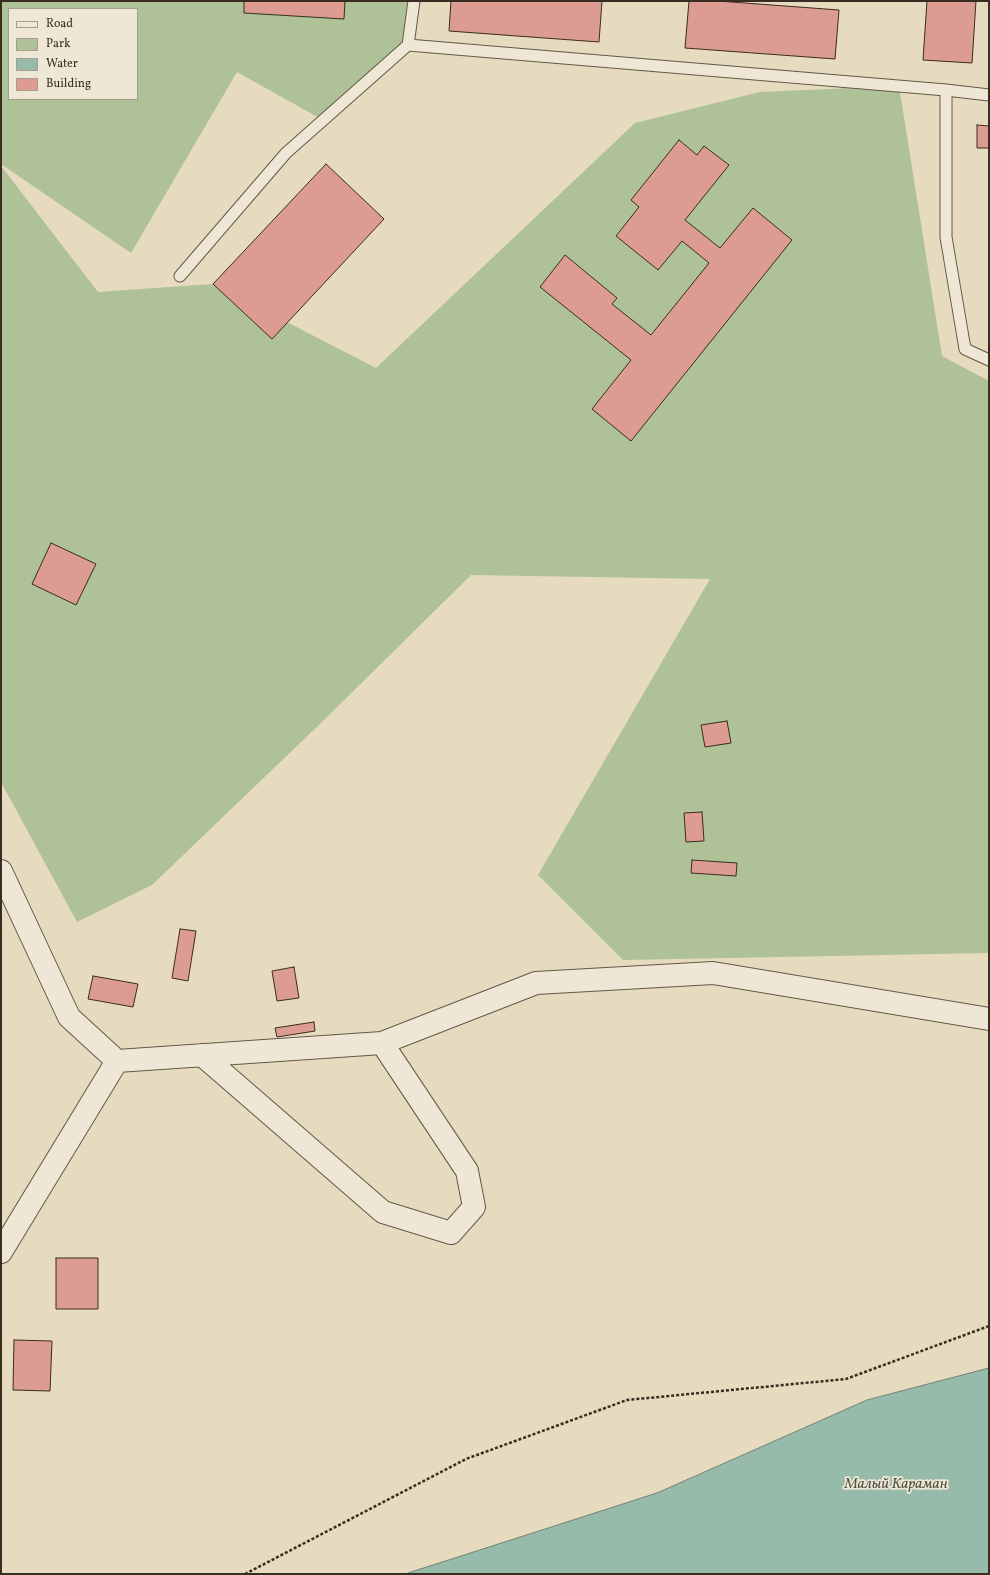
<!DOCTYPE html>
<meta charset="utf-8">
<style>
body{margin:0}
#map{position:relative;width:990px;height:1575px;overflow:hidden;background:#e6dabf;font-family:Vollkorn,serif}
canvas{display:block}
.frame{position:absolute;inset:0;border:2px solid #382d20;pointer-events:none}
.legend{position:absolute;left:8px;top:8px;width:130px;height:92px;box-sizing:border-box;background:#efe7d5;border:1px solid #a69d8d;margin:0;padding:5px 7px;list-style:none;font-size:12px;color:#382d20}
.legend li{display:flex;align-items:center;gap:8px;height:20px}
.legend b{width:20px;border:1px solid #a69d8d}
</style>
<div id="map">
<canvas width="990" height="1575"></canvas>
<div class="frame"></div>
<ul class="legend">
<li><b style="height:5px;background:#efe7d5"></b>Road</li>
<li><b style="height:11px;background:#aec197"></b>Park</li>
<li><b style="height:11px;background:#97bbab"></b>Water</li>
<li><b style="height:11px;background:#dd9c91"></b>Building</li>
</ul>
</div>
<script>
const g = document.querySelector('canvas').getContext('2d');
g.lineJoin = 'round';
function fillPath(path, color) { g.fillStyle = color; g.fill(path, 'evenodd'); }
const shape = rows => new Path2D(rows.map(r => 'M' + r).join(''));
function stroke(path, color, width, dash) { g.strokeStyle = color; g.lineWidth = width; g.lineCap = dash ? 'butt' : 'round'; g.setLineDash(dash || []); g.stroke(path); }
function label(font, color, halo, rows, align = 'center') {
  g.font = font + ' Vollkorn,serif'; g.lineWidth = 3.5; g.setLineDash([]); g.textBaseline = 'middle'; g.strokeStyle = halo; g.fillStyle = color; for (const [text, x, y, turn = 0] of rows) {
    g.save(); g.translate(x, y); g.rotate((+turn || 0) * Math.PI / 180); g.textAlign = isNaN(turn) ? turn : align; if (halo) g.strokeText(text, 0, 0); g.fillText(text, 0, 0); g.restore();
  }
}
fillPath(shape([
 [1,1,413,1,414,6,407,8,408,45,323,120,237,72,131,253,1,164],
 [9,9,137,9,137,99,9,99],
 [899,86,942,356,989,381,988,953,623,960,538,875,710,579,471,575,323,721,152,885,77,922,1,782,1,166,98,292,213,284,376,368,635,123,760,92]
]), '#aec197');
const water = shape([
 [989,1368,989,1574,405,1574,657,1493,867,1400,989,1368]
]);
fillPath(water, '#97bbab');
stroke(water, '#718273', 1);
const building = shape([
 [244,1,345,1,344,19,244,13,244,1],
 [451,1,602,1,599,42,449,31,451,1],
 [689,1,718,1,839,10,835,59,685,48,689,1],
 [927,1,976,1,972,63,923,60,927,1],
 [977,125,989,126,989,148,977,148,977,125],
 [679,140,697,155,704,146,729,165,685,220,720,248,753,208,792,240,631,441,592,409,631,360,540,287,565,255,617,298,612,304,651,335,709,263,682,241,658,270,616,236,639,207,631,200,679,140],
 [326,164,384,219,272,339,213,284,326,164],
 [51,543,96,564,76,605,32,584,51,543],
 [727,721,731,743,705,747,701,725,727,721],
 [702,812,704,841,686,842,684,813,702,812],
 [692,860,737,863,736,876,691,873,692,860],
 [180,929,196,931,188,981,172,978,180,929],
 [294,967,299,998,277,1001,272,971,294,967],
 [93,976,138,984,133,1007,88,999,93,976],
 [314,1022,315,1031,277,1037,275,1028,314,1022],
 [56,1258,98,1258,98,1309,56,1309,56,1258],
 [14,1340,52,1341,50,1391,13,1390,14,1340]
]);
fillPath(building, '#dd9c91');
stroke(building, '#382d20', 1);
const lane = shape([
 [414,1,408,45,946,90,989,95],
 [946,90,946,237,965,349,989,360],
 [180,276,286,153,408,45]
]);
const street = shape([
 [1,871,69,1017,117,1061,382,1043,536,983,713,973,989,1019],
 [202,1055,383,1212,451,1233,474,1207,467,1171,382,1043],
 [1,1252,117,1061]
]);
stroke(lane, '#645848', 13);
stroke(street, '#645848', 24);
stroke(shape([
 [245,1574,466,1459,627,1400,846,1379,989,1326]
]), '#382d20', 2.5, [3, 2]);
stroke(lane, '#efe7d5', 11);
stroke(street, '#efe7d5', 22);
label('italic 15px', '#505043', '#efe7d5', [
 ["Малый Караман",896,1485]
]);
</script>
